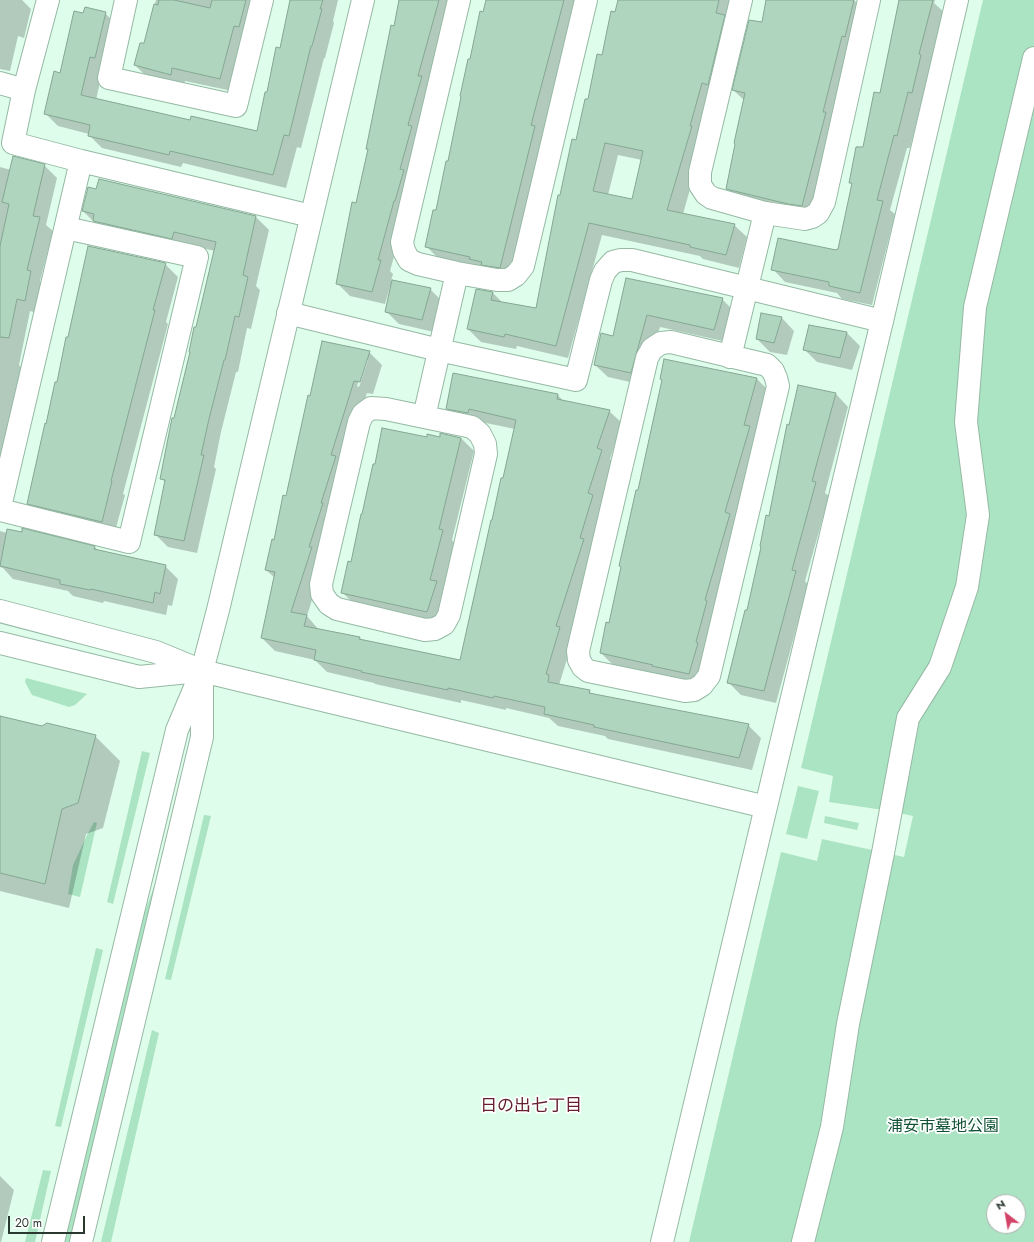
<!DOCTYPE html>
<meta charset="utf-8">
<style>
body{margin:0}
#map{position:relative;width:1034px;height:1242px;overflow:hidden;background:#dffdeb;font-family:Jost,sans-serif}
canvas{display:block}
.north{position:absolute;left:986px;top:1194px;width:40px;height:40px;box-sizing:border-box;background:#fff;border:1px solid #aab0ac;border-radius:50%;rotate:329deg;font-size:11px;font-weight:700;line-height:16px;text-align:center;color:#2a3930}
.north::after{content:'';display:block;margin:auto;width:14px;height:18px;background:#d24368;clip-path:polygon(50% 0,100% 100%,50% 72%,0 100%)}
.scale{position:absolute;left:8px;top:1216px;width:77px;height:18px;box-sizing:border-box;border:2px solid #2a3930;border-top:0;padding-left:5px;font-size:12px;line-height:14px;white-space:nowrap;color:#2a3930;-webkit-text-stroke:3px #fff;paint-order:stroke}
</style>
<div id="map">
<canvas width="1034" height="1242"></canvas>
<div class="north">N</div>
<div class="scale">20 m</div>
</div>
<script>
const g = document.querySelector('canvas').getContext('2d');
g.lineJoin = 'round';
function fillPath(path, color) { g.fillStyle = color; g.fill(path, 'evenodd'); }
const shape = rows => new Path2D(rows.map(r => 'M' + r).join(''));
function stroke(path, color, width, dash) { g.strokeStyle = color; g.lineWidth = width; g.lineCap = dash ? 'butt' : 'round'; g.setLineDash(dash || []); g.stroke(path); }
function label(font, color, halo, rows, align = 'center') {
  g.font = font + ' Jost,"Noto Sans JP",sans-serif'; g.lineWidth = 3.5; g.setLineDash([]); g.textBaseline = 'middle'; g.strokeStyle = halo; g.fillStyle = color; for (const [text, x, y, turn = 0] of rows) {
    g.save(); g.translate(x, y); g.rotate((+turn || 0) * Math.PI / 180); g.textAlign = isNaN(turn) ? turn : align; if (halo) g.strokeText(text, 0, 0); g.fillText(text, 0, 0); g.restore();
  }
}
fillPath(shape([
 [983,0,1034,0,1034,1242,689,1242,781,852,817,861,822,839,904,857,913,816,890,811,829,802,833,776,801,768],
 [994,1202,1018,1202,1018,1226,994,1226],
 [26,678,87,694,75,705,69,707,32,695,25,682],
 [142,751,150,753,113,904,107,902],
 [798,786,819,791,807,839,786,834],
 [204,815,211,816,171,980,165,979],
 [825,816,859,823,857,830,824,823],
 [94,822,97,823,80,897,68,894,73,865,87,835],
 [162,864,75,1242,61,1242,130,954],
 [96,948,103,950,61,1127,55,1126],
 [152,1030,159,1033,111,1242,101,1242],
 [43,1170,51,1171,35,1242,25,1242]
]), '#abe4c3');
fillPath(shape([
 [0,0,22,0,31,9,24,38,18,36,10,71,0,69],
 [156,0,258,0,232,91,185,81,183,87,148,78,135,65,144,44],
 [291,0,338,0,333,21,334,23,325,58,324,58,301,148,297,147,286,188,183,163,181,167,102,148,89,135,89,134,58,126,45,113,84,14,105,13,118,26,103,69,96,100,191,121,258,132,280,49],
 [400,0,455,0,406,213,390,271,393,274,391,281,430,289,443,302,434,332,399,324,386,311,391,287,390,287,385,304,350,296,337,283,357,204,369,150,367,149],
 [487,0,580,0,512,280,439,259,426,246,437,211,471,60],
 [619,0,733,0,704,140,683,214,734,225,747,237,739,268,703,259,700,256,602,235,568,358,517,346,516,349,481,342,468,329,477,290,493,293,503,303,536,309,561,196,588,101,616,13],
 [618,155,642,160,633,200,608,195],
 [767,0,854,0,866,13,815,218,740,201,727,189,744,100,733,90,763,23],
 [900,0,935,0,934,3,946,14,924,105,921,104,910,148,907,148,890,210,895,214,872,305,842,299,837,293,785,282,773,269,839,250,853,185,850,182,857,146,863,148,880,94],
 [44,165,57,178,46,225,53,231,40,281,43,285,37,313,30,311,19,365,24,371,0,479,0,167,11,170],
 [83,211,256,217,269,230,256,286,260,290,251,329,247,328,238,372,236,372,221,432,214,467,216,469,197,553,168,547,155,534,165,482,161,478,215,251,96,224],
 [165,264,178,277,166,322,168,324,123,494,125,495,114,535,41,516,29,504,68,338],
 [626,279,722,299,735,312,727,342,660,327,643,385,608,377,595,365,614,337],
 [782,318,794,331,787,355,770,352,757,339],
 [809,326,847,333,860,346,852,370,817,362,804,349],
 [369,352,382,365,373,394,367,393,344,466,324,561,307,616,319,630,360,638,362,640,461,661,515,429,481,422,460,421,447,408,454,374,558,395,564,402,609,411,622,423,610,459,614,463,597,553,569,637,573,640,559,685,589,691,593,695,748,725,761,738,752,770,608,739,605,736,558,726,549,718,506,708,506,710,461,700,461,703,375,684,374,683,327,672,315,660,275,651,262,638,275,578,266,570,287,497,311,397],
 [366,360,368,360,359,387,357,386],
 [665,360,757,379,770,392,702,687,614,666,601,653,610,624,663,381,661,379],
 [836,394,848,407,825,493,829,496,805,581,808,585,776,703,741,695,728,682,747,612,769,517],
 [428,438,461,438,474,451,452,540,455,544,440,625,355,605,342,592,352,563],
 [23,530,95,547,98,551,165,566,178,579,172,606,168,605,166,615,104,601,103,603,73,596,68,591,13,579,3,568,0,567,0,531,7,533,22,533],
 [0,717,42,727,95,736,120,761,103,828,86,834,69,908,0,891],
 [0,1176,14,1190,1,1242,0,1242]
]), '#0003');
const building = shape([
 [159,0,174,0,210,8,212,0,246,0,239,27,234,26,220,79,172,68,171,75,134,65,140,43,144,43,154,4,158,5,159,0],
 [290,0,323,0,320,9,322,9,312,46,311,46,289,136,284,135,273,175,170,151,169,155,88,136,90,125,44,114,54,71,60,73,74,11,83,13,85,7,106,12,95,58,90,57,81,95,190,120,191,116,257,131,265,92,267,92,276,47,280,48,290,0],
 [399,0,439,0,418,76,422,76,408,125,412,126,400,169,404,170,395,201,394,201,378,260,381,260,372,292,336,284,352,202,356,203,368,149,366,149,391,25,394,26,399,0],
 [486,0,564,0,531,125,535,126,500,268,481,265,482,262,469,259,470,257,425,247,433,210,436,210,446,161,448,161,461,97,460,96,468,59,470,59,480,11,483,12,486,0],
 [618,0,719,0,716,13,725,15,708,85,702,83,690,126,692,126,667,210,735,224,726,255,690,247,690,245,589,223,556,346,505,334,504,337,467,329,476,289,493,292,491,300,536,308,558,195,560,195,572,139,576,140,585,99,588,99,597,54,602,55,611,11,615,12,618,0],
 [605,143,643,151,632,199,593,191,605,143],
 [766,0,854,0,845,37,842,36,823,112,826,112,802,206,788,204,726,189,735,144,734,143,745,93,732,90,749,20,762,22,766,0],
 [899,0,933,0,919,54,921,55,912,93,908,92,897,136,894,135,877,200,883,201,860,293,829,286,829,282,771,270,778,238,836,250,837,249,838,249,852,183,849,183,856,147,863,147,874,92,880,93,899,0],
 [13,156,45,164,33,216,40,217,27,270,31,271,25,301,17,299,9,338,0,337,0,246,9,204,2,202,13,156],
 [99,179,256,216,243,275,248,277,239,317,235,316,225,360,224,360,209,419,201,455,204,455,184,541,154,535,165,480,160,479,172,418,174,418,190,352,189,352,194,327,196,327,216,242,174,232,172,239,93,221,94,214,82,211,88,187,96,189,99,179],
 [88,246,166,263,153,310,155,310,111,481,112,481,102,522,27,504,45,423,46,424,55,382,57,382,66,337,68,337,88,246],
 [626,278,723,298,714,330,647,315,631,373,594,365,601,333,613,336,626,278],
 [392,280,431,288,422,320,385,312,392,280],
 [761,313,782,317,774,343,756,339,761,313],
 [809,325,847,332,840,358,803,350,809,325],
 [322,341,370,351,360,382,354,381,331,455,336,456,321,503,323,503,309,547,312,547,291,612,307,615,304,626,360,637,359,639,460,660,491,520,492,520,501,478,503,478,516,420,469,409,468,413,446,409,453,373,558,394,557,399,610,410,597,448,602,450,588,493,593,495,580,538,584,539,556,626,560,627,546,674,549,675,548,682,590,690,589,693,749,724,739,758,594,727,594,725,544,714,545,707,494,696,493,698,448,688,448,690,361,672,362,671,314,660,316,650,261,638,275,572,265,570,272,539,274,540,283,495,286,496,308,395,310,396,322,341],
 [664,359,757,378,744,425,750,426,725,512,730,514,705,600,707,601,696,642,698,643,689,674,652,666,653,665,600,653,606,622,609,623,621,567,619,566,626,535,636,490,638,490,648,444,662,380,660,379,664,359],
 [798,385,836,393,812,481,816,482,792,570,796,571,764,691,727,683,745,610,747,610,761,547,760,546,766,515,769,516,787,424,789,425,798,385],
 [382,428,427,437,427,434,440,437,440,433,461,438,439,529,443,530,430,580,437,581,427,612,341,593,348,561,351,562,361,514,362,514,373,464,375,464,382,428],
 [22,528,95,546,94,549,166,565,160,594,155,592,153,603,91,589,90,590,60,584,60,580,0,566,7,529,22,532,22,528],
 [0,716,42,726,47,723,96,735,78,803,62,809,45,884,0,873,0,716]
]);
fillPath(building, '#b0d5bf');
stroke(building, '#84a792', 1);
const pedestrian = shape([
 [803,1242,832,1127,848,1024,883,853,908,718,940,667,967,587,978,515,966,422,975,307,1034,58]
]);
const minor = shape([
 [48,0,24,90,13,143,81,161,311,216],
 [126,0,109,78,236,106,262,0],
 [459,0,402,242,404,251,409,260,418,264,457,273,497,280,508,280,516,275,523,266,586,0],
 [741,0,700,172,700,185,706,194,712,198,765,213,805,219,812,217,818,213,824,202,869,0],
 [0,83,24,90],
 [288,313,439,350,576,380,601,280,605,271,613,262,621,260,632,260,882,321],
 [671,342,767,365,773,371,776,378,778,386,709,676,702,685,694,690,685,691,588,671,583,667,579,660,578,651,647,358,652,349,661,343,671,342],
 [730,357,765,213],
 [371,408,386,409,472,427,480,434,485,444,486,454,449,615,444,624,435,629,425,630,337,609,329,604,322,594,321,584,359,422,363,414,371,408],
 [424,417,457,273],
 [0,507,81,161],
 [0,510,129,542,197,257,66,228]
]);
const tertiary = shape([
 [0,611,156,652,202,671,766,807],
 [0,643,139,677,199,671],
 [53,1242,177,730,202,671,218,610,363,0],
 [81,1242,202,737,202,680],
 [662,1242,882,321,957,0]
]);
stroke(pedestrian, '#95b9a4', 24);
stroke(minor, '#95b9a4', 24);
stroke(tertiary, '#95b9a4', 24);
stroke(pedestrian, '#fff', 22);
stroke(minor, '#fff', 22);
stroke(tertiary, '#fff', 22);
label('16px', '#0f5134', '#fff', [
 ["浦安市墓地公園",943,1127]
]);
label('17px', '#652030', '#fff', [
 ["日の出七丁目",531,1107]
]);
</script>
